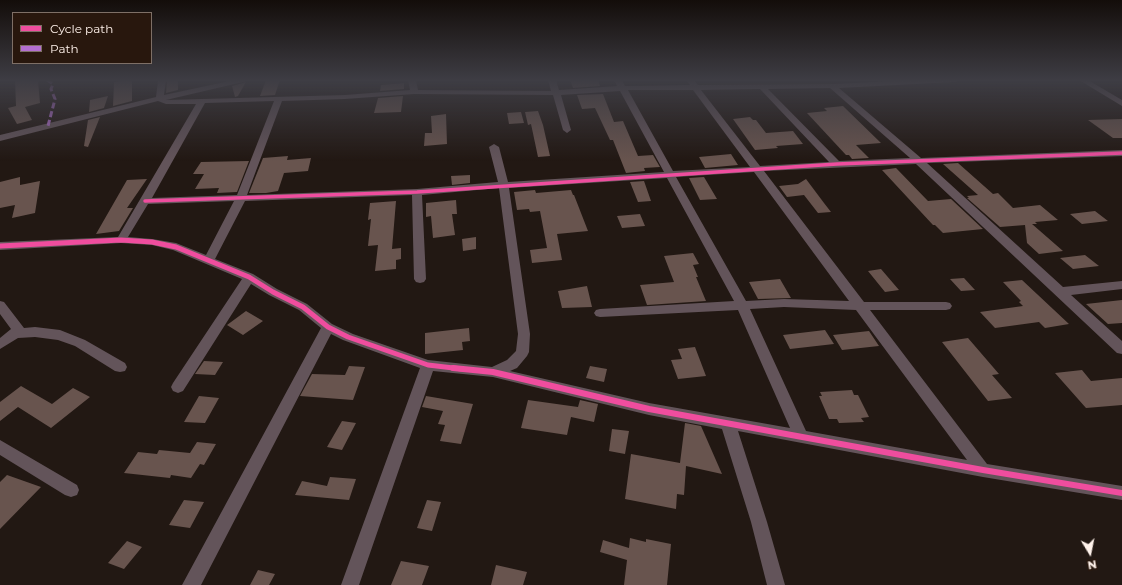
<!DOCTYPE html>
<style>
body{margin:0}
#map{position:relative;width:1122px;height:585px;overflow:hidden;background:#221813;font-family:Montserrat,sans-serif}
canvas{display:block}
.legend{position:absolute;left:12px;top:12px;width:140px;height:52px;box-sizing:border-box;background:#28170d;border:1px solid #7e6f66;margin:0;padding:5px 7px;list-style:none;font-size:12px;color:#fff2eb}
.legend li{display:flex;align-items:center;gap:8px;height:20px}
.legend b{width:20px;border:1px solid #7e6f66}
.north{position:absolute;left:1070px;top:533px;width:40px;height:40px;-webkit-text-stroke:3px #28170d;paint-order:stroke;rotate:170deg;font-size:11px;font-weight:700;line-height:16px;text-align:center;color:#fff2eb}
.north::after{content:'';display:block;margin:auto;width:14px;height:18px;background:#fff2eb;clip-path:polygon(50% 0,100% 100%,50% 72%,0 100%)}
</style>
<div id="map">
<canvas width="1122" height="585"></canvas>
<ul class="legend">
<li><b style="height:5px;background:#ef4d9e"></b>Cycle path</li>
<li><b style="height:5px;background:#b36fd0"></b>Path</li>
</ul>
<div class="north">N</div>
</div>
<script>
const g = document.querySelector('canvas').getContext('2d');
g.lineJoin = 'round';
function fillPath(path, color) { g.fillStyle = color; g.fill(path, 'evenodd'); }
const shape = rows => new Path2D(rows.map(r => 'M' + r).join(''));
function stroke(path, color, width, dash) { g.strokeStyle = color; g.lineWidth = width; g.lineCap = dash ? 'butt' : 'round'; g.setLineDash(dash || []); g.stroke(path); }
fillPath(shape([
 [15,80,38,80,40,103,25,107,32,120,17,124,8,108,16,106],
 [132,80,132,101,113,106,114,82],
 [178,80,178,90,166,93,167,81],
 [266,80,280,80,275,95,260,96],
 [570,80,598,80,600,86,573,88],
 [246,82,238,96,235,97,232,86],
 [404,83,404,89,380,91,381,85],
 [603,94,614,122,623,121,638,156,653,155,660,167,644,168,645,171,626,173,613,140,610,140,595,108,582,109,577,95],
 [108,96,104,108,89,112,90,100],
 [403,96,401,112,374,113,378,98],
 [843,106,881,143,856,145,869,158,852,159,849,155,846,155,807,113,827,111,824,108],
 [538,111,543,125,550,156,538,157,531,124,528,125,525,112],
 [521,112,524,123,509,124,507,113],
 [446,114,447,144,424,146,425,133,432,133,431,116],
 [100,117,88,147,84,146,88,120],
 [750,117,753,120,756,120,766,133,793,131,803,144,776,146,778,148,755,150,733,119],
 [1122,119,1122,138,1113,138,1088,120],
 [731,154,738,165,705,168,699,157],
 [288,156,287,160,311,158,308,171,284,173,278,191,266,193,249,193,263,158],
 [249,161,237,192,217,193,219,188,195,189,204,174,193,174,201,162],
 [958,163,993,194,998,193,1013,208,1040,205,1058,220,1035,222,1037,224,1032,224,1063,251,1039,254,1027,243,1025,225,1000,227,967,198,969,198,967,196,978,195,943,164],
 [896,168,928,201,951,199,983,229,943,233,935,225,933,225,882,170],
 [470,175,470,183,452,185,451,176],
 [20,177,20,185,40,181,35,213,12,218,15,205,0,208,0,182],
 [704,177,717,199,700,200,689,178],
 [147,179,127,208,133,208,119,231,96,234,127,180],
 [806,179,824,203,831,212,818,213,804,195,787,197,779,186,798,184],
 [644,181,651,201,638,202,630,182],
 [535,190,536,193,571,190,573,195,574,195,588,231,557,234,562,260,532,263,530,250,547,248,540,211,530,212,529,209,517,210,514,192],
 [456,200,457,214,452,214,455,235,433,238,431,216,426,217,426,203],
 [396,201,392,249,401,248,401,259,396,260,396,269,375,271,378,245,368,246,371,219,368,220,370,203],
 [1095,211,1108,221,1082,224,1070,214],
 [640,214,645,226,622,228,617,216],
 [476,237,476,249,463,251,462,239],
 [693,253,699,264,693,265,698,277,696,277,706,301,647,305,640,285,674,282,664,256],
 [1085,255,1099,266,1073,269,1060,258],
 [881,269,899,290,885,292,868,271],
 [964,278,975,290,961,291,950,279],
 [780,279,791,298,758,299,749,282],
 [1022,280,1069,324,1045,328,1039,322,995,328,980,312,1023,306,1019,302,1021,301,1003,282],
 [587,286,592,307,562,308,558,291],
 [1122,300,1122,323,1108,324,1086,304],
 [246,311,263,321,243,335,227,325],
 [469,328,470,341,462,342,463,350,425,354,425,333],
 [825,330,834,344,790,349,783,335],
 [869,331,879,346,842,350,833,335],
 [968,338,999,374,992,375,1012,398,988,401,942,342],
 [695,347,706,376,678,379,671,360,682,359,678,349],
 [204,361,223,362,215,375,195,374],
 [349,366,365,367,353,400,300,396,312,374,345,375],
 [590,366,607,369,604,382,586,378],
 [1082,370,1091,381,1122,378,1122,405,1086,408,1055,373],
 [21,386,52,404,73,388,90,397,51,428,18,407,0,421,0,402],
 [852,390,854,395,858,395,869,417,861,418,864,422,839,423,837,419,829,419,819,396,822,396,820,392],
 [199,396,219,398,205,423,184,422],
 [426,396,473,404,461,444,440,441,445,425,438,424,443,411,422,407],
 [528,400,578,407,580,400,598,404,594,422,571,417,567,435,521,428],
 [342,421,356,423,342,450,327,447],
 [685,423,701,426,722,474,686,466,684,495,677,494,676,509,625,499,631,454,680,463],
 [612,429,629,431,625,454,609,451],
 [197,442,216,444,204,465,200,464,191,478,171,475,170,478,124,473,138,452,157,454,159,450,190,453],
 [7,475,41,487,0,529,0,482],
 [330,477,356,479,349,500,295,495,302,481,327,486],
 [184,500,204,502,190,528,169,525],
 [427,500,441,502,432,531,417,528],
 [630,538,646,542,646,539,671,544,667,585,624,585,627,560,600,552,603,540,629,548],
 [127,541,142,547,124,569,108,563],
 [401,561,429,566,422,585,391,585],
 [496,565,527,572,523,585,491,585],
 [258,570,275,574,269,585,250,585]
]), '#68544e');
fillPath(shape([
 [158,80,166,80,164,95,234,80,247,80,243,82,166,100,345,95,410,90,408,80,416,80,418,90,551,91,548,80,556,80,559,90,617,86,614,80,622,80,625,86,690,85,686,80,694,80,698,85,832,84,916,80,959,80,955,82,839,88,921,158,1122,150,1122,156,927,163,1063,287,1122,281,1122,289,1071,295,1122,341,1122,354,1117,353,916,164,764,171,864,302,946,302,950,303,952,306,950,309,946,310,870,310,987,464,1122,486,1122,500,983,477,738,431,767,522,785,585,767,585,751,522,722,429,649,415,493,377,433,371,359,585,341,585,420,368,343,340,331,334,201,585,182,585,321,328,299,310,269,295,251,284,183,391,178,393,173,391,171,387,173,383,242,279,173,250,152,245,121,243,0,250,0,242,118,237,196,104,166,104,158,101,0,141,0,135,156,97,158,80],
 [830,88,910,158,839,161,768,89,830,88],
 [760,89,829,162,760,166,701,90,760,89],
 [628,90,693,90,750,167,673,171,628,90],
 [620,91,664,172,508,182,499,147,494,144,489,147,498,182,417,189,247,195,282,101,345,99,414,94,553,95,563,130,567,133,571,130,561,95,620,91],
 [274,101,237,195,152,198,205,103,274,101],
 [754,172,849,301,784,299,746,301,676,177,754,172],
 [667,178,734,301,600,309,596,310,594,313,596,316,600,317,738,310,790,428,649,403,510,371,517,368,527,356,529,352,530,334,509,188,667,178],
 [499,188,518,334,516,351,507,360,492,367,428,360,353,334,332,324,307,304,277,289,253,274,215,259,245,201,412,195,414,279,416,282,420,283,424,282,426,279,422,195,499,188],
 [234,201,206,255,176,243,152,239,128,237,148,204,234,201],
 [784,307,856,310,967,460,806,431,750,309,784,307],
 [1079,80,1088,80,1122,100,1122,106,1079,80],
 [0,301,4,302,24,328,35,327,60,330,85,340,125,363,127,367,125,371,120,372,115,371,75,346,58,340,35,337,18,338,0,349,0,338,11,329,0,314,0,301],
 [0,440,77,485,79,490,77,495,71,497,65,495,0,455,0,440]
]), '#63545a');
stroke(shape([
 [47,80,53,84,51,89,55,99,48,126]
]), '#b36fd0', 3, [6, 3]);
stroke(shape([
 [145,201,417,192,837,164,1122,153]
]), '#ef4d9e', 3.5);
stroke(shape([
 [0,246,121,240,152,242,176,247,249,277,273,292,303,307,328,327,348,337,428,365,462,369]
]), '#ef4d9e', 5);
stroke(shape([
 [453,368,493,372,649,409,983,470,1122,493]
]), '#ef4d9e', 6);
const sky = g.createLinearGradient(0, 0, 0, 161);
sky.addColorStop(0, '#130d0a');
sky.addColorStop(0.5, '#3e3d44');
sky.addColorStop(1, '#3e3d4400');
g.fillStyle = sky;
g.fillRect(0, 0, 1122, 161);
</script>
